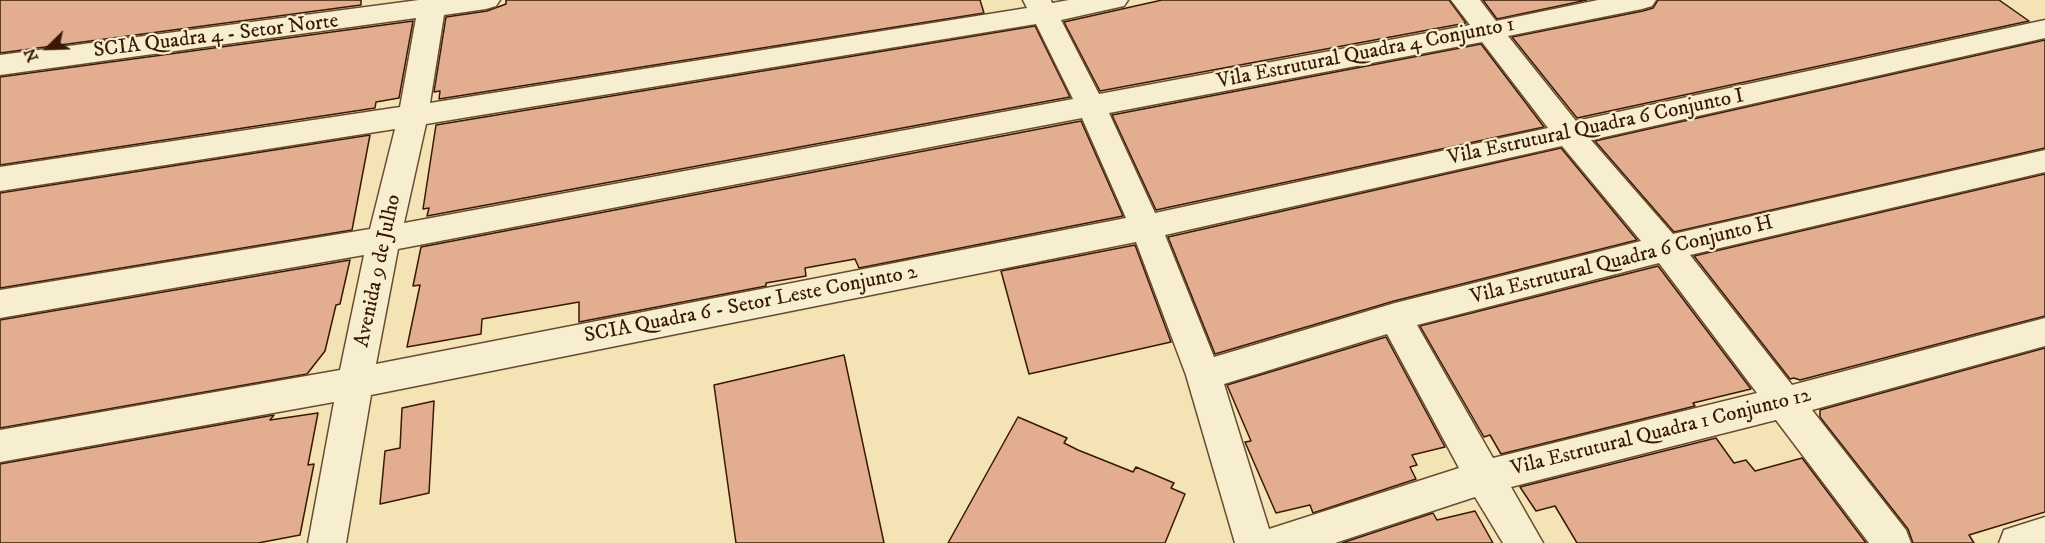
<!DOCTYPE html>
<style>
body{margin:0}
#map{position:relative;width:2045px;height:543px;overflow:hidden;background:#f3e3b5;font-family:"IM FELL DW Pica",serif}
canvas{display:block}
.north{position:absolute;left:18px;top:18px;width:60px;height:60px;-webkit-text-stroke:4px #f7edcf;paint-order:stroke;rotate:247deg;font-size:16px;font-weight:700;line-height:24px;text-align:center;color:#391905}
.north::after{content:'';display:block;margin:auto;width:21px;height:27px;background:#391905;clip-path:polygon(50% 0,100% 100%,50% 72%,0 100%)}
</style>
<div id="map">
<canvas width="2045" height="543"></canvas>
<div class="north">N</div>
</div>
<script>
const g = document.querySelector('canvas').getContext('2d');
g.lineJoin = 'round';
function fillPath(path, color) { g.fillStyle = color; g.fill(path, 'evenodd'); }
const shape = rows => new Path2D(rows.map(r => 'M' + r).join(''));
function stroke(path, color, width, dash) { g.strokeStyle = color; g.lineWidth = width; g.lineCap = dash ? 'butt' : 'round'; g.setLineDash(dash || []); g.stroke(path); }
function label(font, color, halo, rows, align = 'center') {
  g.font = font + ' "IM FELL DW Pica",serif'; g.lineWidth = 4.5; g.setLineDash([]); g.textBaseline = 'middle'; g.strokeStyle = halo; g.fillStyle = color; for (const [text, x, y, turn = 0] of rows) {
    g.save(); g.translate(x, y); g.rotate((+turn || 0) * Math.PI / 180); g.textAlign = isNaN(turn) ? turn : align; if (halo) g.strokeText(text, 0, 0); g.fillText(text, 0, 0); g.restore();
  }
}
const building = shape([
 [0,0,361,0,361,5,0,53,0,0],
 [506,0,980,0,984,13,439,99,440,91,434,92,446,17,487,11,506,4,506,0],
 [1162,0,1449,0,1466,23,1100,91,1064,22,1162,0],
 [1483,0,1587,0,1497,19,1483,0],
 [1658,0,1999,0,2029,21,1577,118,1512,37,1643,11,1653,8,1658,0],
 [413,21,399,98,376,102,375,108,0,165,0,77,413,21],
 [1035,26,1070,97,427,216,429,208,423,209,436,125,1035,26],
 [2045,40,2045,148,1674,232,1595,141,2045,40],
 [1481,44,1544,127,1156,210,1112,115,1481,44],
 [1081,121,1123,216,859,268,855,259,805,268,806,276,766,283,766,286,579,322,579,302,482,319,481,334,407,347,420,285,413,286,421,247,1081,121],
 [370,135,352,230,0,288,0,193,370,135],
 [1561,148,1637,240,1394,301,1215,354,1168,237,1561,148],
 [2045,174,2045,316,1800,380,1794,378,1790,379,1694,256,2045,174],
 [1135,245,1171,342,1029,374,1001,271,1135,245],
 [350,260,340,304,336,305,325,351,307,374,0,428,0,320,350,260],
 [1658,266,1751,389,1693,403,1695,406,1501,454,1490,435,1484,437,1420,326,1658,266],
 [1386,337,1445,447,1412,455,1417,465,1410,467,1416,479,1313,513,1310,505,1276,513,1245,442,1251,441,1227,385,1386,337],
 [2045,348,2045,512,1969,535,1974,543,1913,543,1908,529,1820,417,1820,410,2045,348],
 [844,355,884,543,736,543,714,385,844,355],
 [434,401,429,493,380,504,385,451,400,448,402,408,434,401],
 [318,413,308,465,314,464,300,535,258,543,0,543,0,464,274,415,270,420,318,413],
 [1018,417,1067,438,1064,443,1078,450,1133,472,1136,467,1174,483,1171,488,1185,494,1165,543,948,543,1018,417],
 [1716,438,1734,463,1746,460,1755,471,1802,458,1866,543,1577,543,1555,506,1536,511,1520,487,1716,438],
 [1475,511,1493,543,1342,543,1433,513,1437,520,1475,511]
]);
fillPath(building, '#e2ae8f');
stroke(building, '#391905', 1.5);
const minor = shape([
 [419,0,500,0,496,6,486,9,444,15,430,103,1027,8,1023,0,1051,0,1052,3,1069,0,1128,0,1124,6,1061,20,1099,94,1470,25,1451,0,1480,0,1496,21,1598,0,1656,0,1652,6,1642,9,1508,36,1576,121,2045,20,2045,38,1591,140,1673,234,2045,150,2045,172,1690,255,1792,385,2045,318,2045,346,1812,410,1906,530,1911,543,1869,543,1776,420,1511,487,1543,543,1503,543,1475,497,1335,543,1235,543,1186,375,1136,242,371,395,346,543,308,543,334,402,0,462,0,430,340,370,364,255,0,318,0,290,370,229,395,129,0,191,0,167,400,107,416,18,0,75,0,55,419,0],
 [1036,24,1073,99,404,223,426,124,1036,24],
 [1482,42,1548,128,1155,213,1109,113,1482,42],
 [1082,118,1126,218,376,364,398,249,1082,118],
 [1562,146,1641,241,1395,303,1214,357,1165,235,1562,146],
 [1659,263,1757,393,1493,458,1417,325,1659,263],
 [1387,334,1459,468,1269,529,1224,384,1387,334],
 [2045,517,2045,543,1999,543,2004,530,2045,517]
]);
stroke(minor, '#684c31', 3);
fillPath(minor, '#f7edcf');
label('21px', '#391905', '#f7edcf', [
 ["SCIA Quadra 4 - Setor Norte",216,37,-7],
 ["Vila Estrutural Quadra 4 Conjunto 1",1366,54,-11],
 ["Vila Estrutural Quadra 6 Conjunto I",1596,128,-12],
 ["Vila Estrutural Quadra 6 Conjunto H",1622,261,-14],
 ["Avenida 9 de Julho",379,271,-78],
 ["SCIA Quadra 6 - Setor Leste Conjunto 2",751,305,-11],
 ["Vila Estrutural Quadra 1 Conjunto 12",1661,433,-14]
]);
</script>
